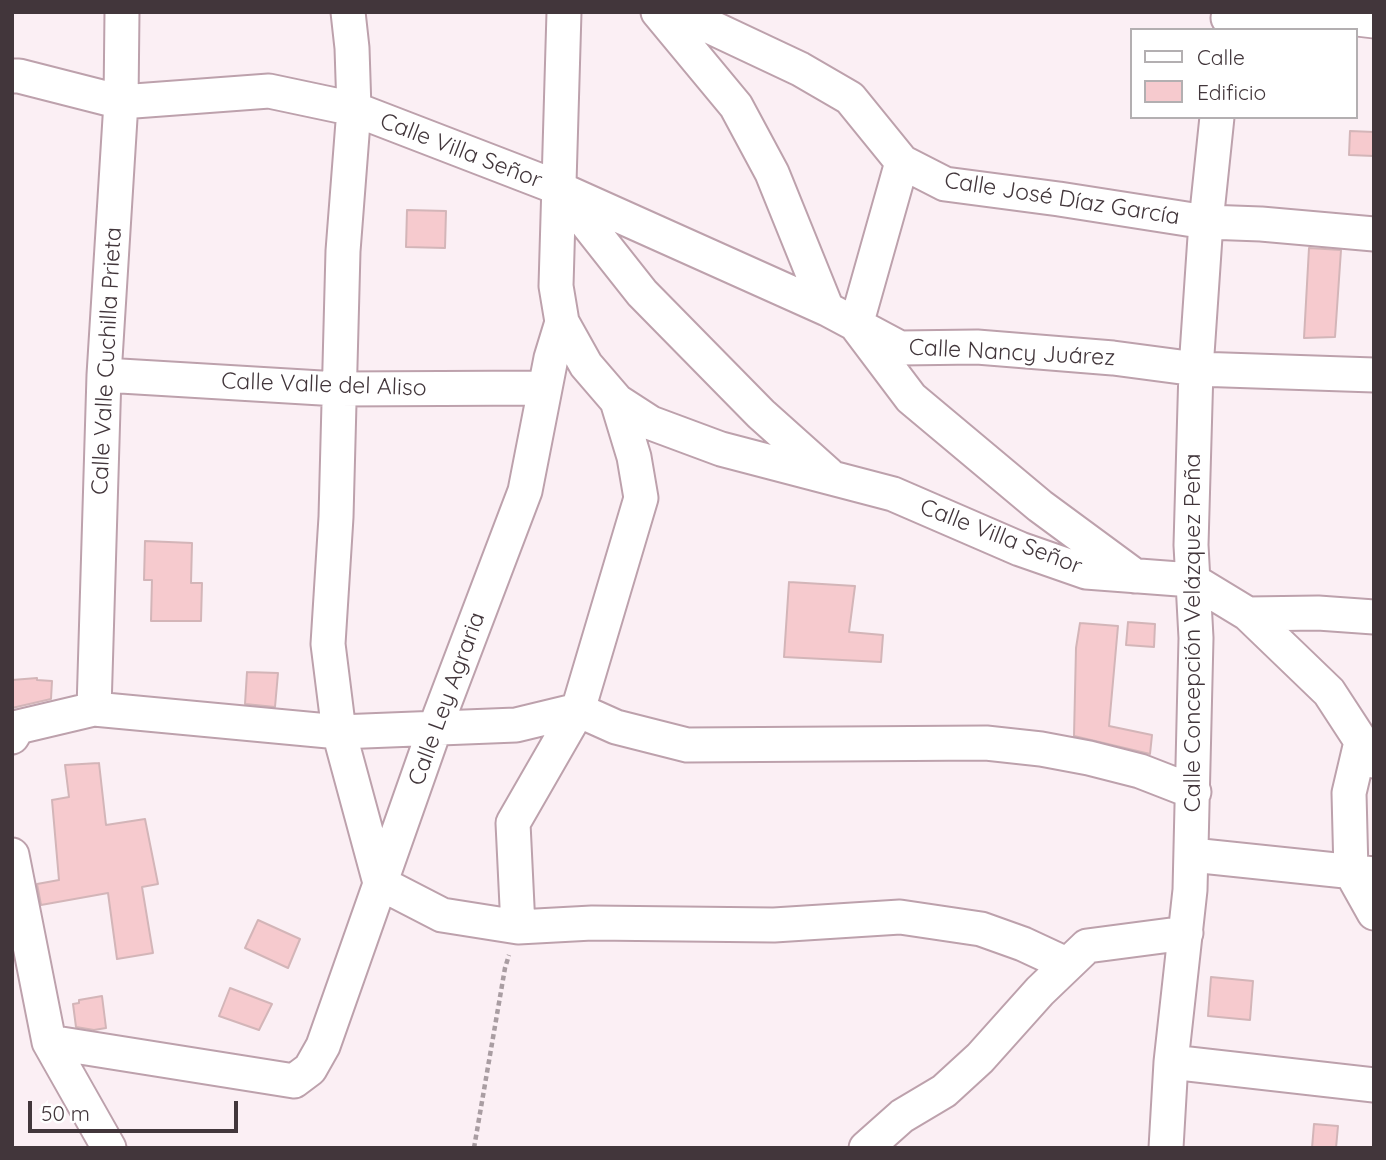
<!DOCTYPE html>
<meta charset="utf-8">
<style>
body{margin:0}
#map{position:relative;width:1386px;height:1160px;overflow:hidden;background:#fbeff4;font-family:Quicksand,sans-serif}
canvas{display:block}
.frame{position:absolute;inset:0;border:14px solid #42363b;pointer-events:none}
.legend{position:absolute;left:1130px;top:28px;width:228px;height:91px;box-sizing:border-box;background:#fff;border:2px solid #b3afb1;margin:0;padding:9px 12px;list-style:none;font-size:21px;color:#42363b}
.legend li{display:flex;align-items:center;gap:14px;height:35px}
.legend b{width:35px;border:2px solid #b3afb1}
.scale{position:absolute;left:28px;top:1101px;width:210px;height:32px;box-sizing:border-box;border:4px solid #42363b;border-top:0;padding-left:9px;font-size:21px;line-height:24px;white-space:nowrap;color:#42363b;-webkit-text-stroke:5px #fff;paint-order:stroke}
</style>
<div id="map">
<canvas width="1386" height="1160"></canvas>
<div class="frame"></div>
<ul class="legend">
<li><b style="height:9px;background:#fff"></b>Calle</li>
<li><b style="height:19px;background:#f6cace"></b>Edificio</li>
</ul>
<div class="scale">50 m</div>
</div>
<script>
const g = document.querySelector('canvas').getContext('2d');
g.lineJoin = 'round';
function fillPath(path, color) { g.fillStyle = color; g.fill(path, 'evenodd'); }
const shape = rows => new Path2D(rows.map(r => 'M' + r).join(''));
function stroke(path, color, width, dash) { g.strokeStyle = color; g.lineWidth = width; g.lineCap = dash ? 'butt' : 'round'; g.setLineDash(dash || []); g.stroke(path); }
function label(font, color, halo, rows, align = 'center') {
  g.font = font + ' Quicksand,sans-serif'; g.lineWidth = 5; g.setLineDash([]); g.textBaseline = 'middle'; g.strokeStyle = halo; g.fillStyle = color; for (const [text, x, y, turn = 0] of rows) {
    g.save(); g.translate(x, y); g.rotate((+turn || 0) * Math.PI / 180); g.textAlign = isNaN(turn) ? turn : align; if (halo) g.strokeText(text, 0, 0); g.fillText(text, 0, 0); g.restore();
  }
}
const building = shape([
 [1350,131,1374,132,1374,156,1349,155,1350,131],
 [407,210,446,211,445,248,406,247,407,210],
 [1309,248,1341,250,1335,337,1304,338,1309,248],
 [145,541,192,543,191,583,202,583,201,621,151,621,152,580,144,580,145,541],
 [789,582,855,586,849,632,883,635,881,662,784,657,789,582],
 [1128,622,1155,624,1154,647,1126,645,1128,622],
 [1080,623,1118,626,1109,726,1152,735,1150,754,1074,736,1076,648,1080,623],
 [247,672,278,673,275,707,245,704,247,672],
 [37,678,37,680,52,681,51,699,12,708,12,680,37,678],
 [99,763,106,825,145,819,158,884,142,887,153,953,117,959,108,893,41,905,37,884,59,880,52,800,69,797,65,765,99,763],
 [258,920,300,939,288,968,245,948,258,920],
 [1211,977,1253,981,1250,1020,1208,1016,1211,977],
 [230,988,272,1004,259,1030,219,1016,230,988],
 [102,996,106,1028,94,1030,76,1027,73,1004,79,1003,79,1000,102,996],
 [1314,1124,1338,1126,1336,1148,1312,1148,1314,1124]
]);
fillPath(building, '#f6cace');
stroke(building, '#d3b5b8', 2);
const street = shape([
 [348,12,352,48,354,109,343,251,336,517,328,644,339,732,380,883,442,915,518,927,592,923,774,925,900,917,981,929,1023,944,1066,964],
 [564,12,556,286,562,322,586,365,617,401,651,423,721,449,893,494,1020,549,1086,572,1192,580,1248,614,1318,613,1374,617],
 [658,12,736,106,772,173,827,309],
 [679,12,800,69,850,98,902,162,945,184,1059,199,1206,222,1261,224,1374,234],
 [1228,18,1357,19,1374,21],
 [12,76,19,76,121,102,269,91,354,109,559,188,642,293,761,414,828,474],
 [902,162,856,325,911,398,1040,506,1135,576],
 [564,191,827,309,900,348,977,347,1113,358,1196,369,1374,375],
 [104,375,338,389,545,388],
 [1248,614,1329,692,1374,761],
 [94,709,104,375,121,102,122,12],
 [12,737,18,727,94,709,339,732,516,725,578,710,616,727,687,745,986,743,1041,749,1089,758,1140,771,1194,792],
 [1361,742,1349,793,1351,872,1374,913],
 [12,855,49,1042,109,1148],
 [1192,855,1374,874],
 [518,927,513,823,578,710,641,498,634,457,617,401],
 [49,1042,294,1081,310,1069,323,1046,435,728,525,491,551,358,562,322],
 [1171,1062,1374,1085],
 [866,1148,902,1116,944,1091,980,1058,1040,991,1087,946,1186,933],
 [1166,1148,1171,1062,1190,890,1196,638,1191,545,1196,369,1206,222,1217,117]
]);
stroke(street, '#bda1ac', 37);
stroke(shape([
 [474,1148,505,968,509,955]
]), '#a99da2', 4.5, [5, 3.5]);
stroke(street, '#fff', 33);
label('23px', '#42363b', '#fff', [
 ["Calle Villa Señor",461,151,21],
 ["Calle José Díaz García",1062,199,9],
 ["Calle Nancy Juárez",1012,353,3],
 ["Calle Valle Cuchilla Prieta",107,361,-87],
 ["Calle Valle del Aliso",324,385,2],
 ["Calle Villa Señor",1001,537,21],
 ["Calle Concepción Velázquez Peña",1193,633,-90],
 ["Calle Ley Agraria",447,699,-70]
]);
</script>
